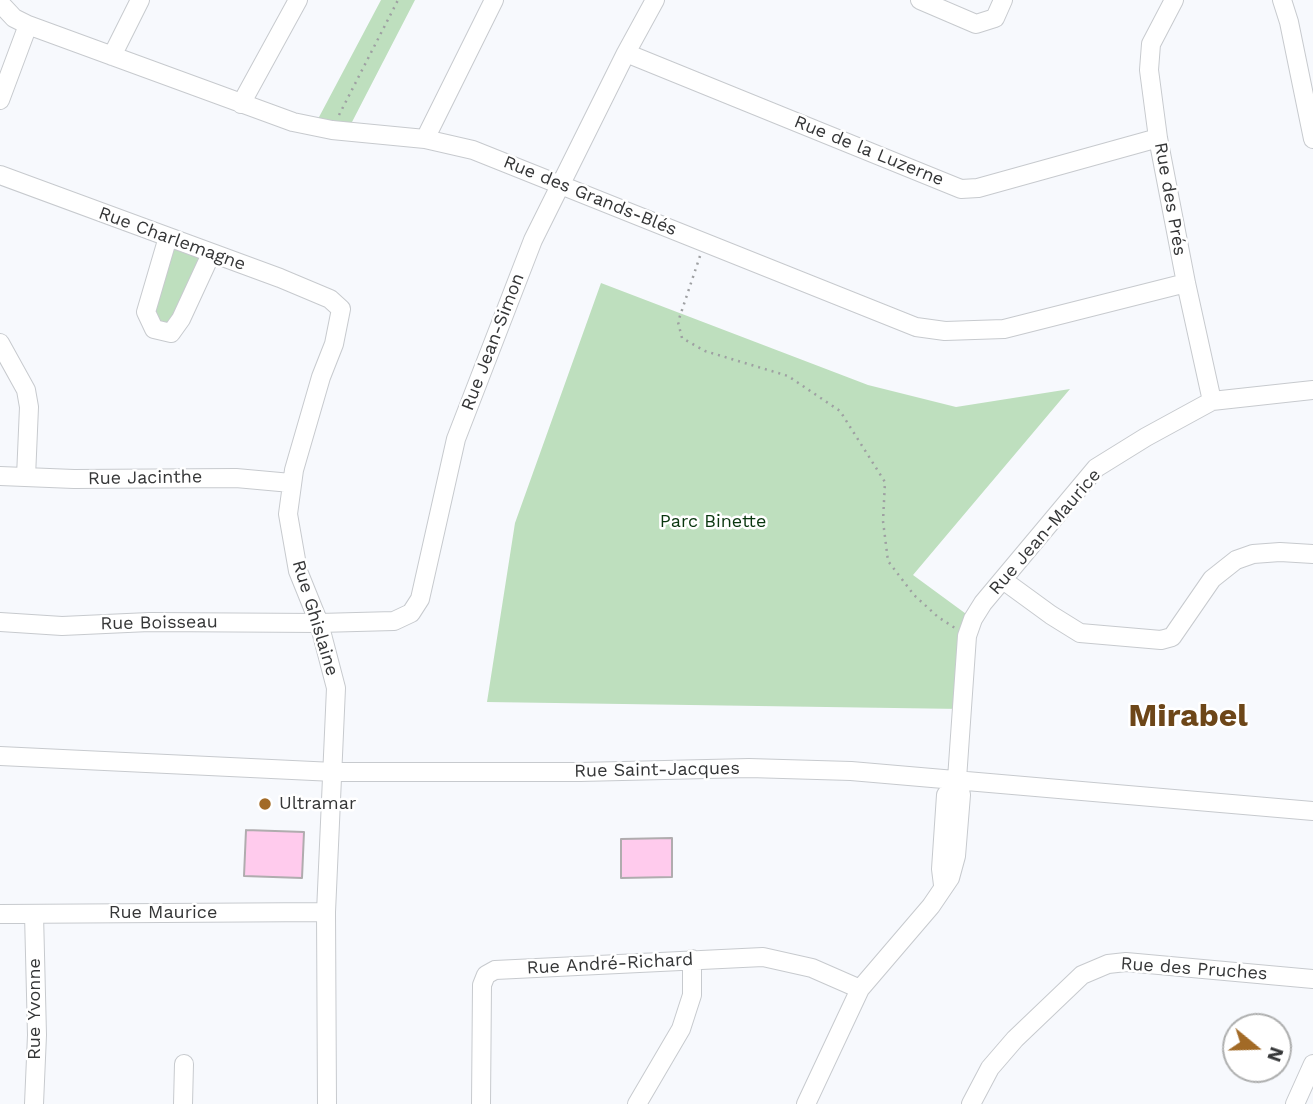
<!DOCTYPE html>
<meta charset="utf-8">
<style>
body{margin:0}
#map{position:relative;width:1313px;height:1104px;overflow:hidden;background:#f7f9fd;font-family:"Work Sans",sans-serif}
canvas{display:block}
.north{position:absolute;left:1222px;top:1013px;width:70px;height:70px;box-sizing:border-box;background:#fff;border:2px solid #aeafaf;border-radius:50%;rotate:109deg;font-size:19px;font-weight:700;line-height:28px;text-align:center;color:#353637}
.north::after{content:'';display:block;margin:auto;width:24px;height:32px;background:#a26a26;clip-path:polygon(50% 0,100% 100%,50% 72%,0 100%)}
</style>
<div id="map">
<canvas width="1313" height="1104"></canvas>
<div class="north">N</div>
</div>
<script>
const g = document.querySelector('canvas').getContext('2d');
g.lineJoin = 'round';
function fillPath(path, color) { g.fillStyle = color; g.fill(path, 'evenodd'); }
const shape = rows => new Path2D(rows.map(r => 'M' + r).join(''));
function stroke(path, color, width, dash) { g.strokeStyle = color; g.lineWidth = width; g.lineCap = dash ? 'butt' : 'round'; g.setLineDash(dash || []); g.stroke(path); }
function label(font, color, halo, rows, align = 'center') {
  g.font = font + ' "Work Sans",sans-serif'; g.lineWidth = 5; g.setLineDash([]); g.textBaseline = 'middle'; g.strokeStyle = halo; g.fillStyle = color; for (const [text, x, y, turn = 0] of rows) {
    g.save(); g.translate(x, y); g.rotate((+turn || 0) * Math.PI / 180); g.textAlign = isNaN(turn) ? turn : align; if (halo) g.strokeText(text, 0, 0); g.fillText(text, 0, 0); g.restore();
  }
}
fillPath(shape([
 [381,0,415,0,352,122,332,130,318,119],
 [168,237,211,254,171,333,146,312],
 [601,283,868,385,956,407,1070,389,913,575,973,619,962,709,487,702,515,523]
]), '#bedfbe');
const building = shape([
 [246,830,304,832,302,878,244,876,246,830],
 [672,838,672,877,621,878,621,839,672,838]
]);
fillPath(building, '#ffcbed');
stroke(building, '#b0acae', 2);
const minor = shape([
 [920,0,976,24,995,18,1003,0],
 [1174,0,1151,44,1149,70,1158,138,1186,283,1212,401],
 [1282,0,1289,22,1313,139],
 [0,3,14,18,28,25,293,122,332,130,425,139,473,150,916,327,945,331,1004,329,1186,283],
 [626,53,961,189,978,188,1158,138],
 [112,56,140,0],
 [0,100,28,25],
 [241,104,298,0],
 [425,139,494,0],
 [0,175,280,278,330,299,341,309,334,344,321,377,294,470,288,514,298,571,319,623,336,688,326,912,327,1104],
 [168,237,146,312,154,329,171,333,181,319,211,254],
 [0,343,26,390,29,407,26,477],
 [0,476,74,479,236,478,291,483],
 [1003,580,1051,615,1080,633,1161,640,1172,637,1212,579,1236,560,1253,554,1280,552,1313,554],
 [0,622,62,626,149,622,319,623,394,621,411,613,420,599,456,439,533,240,626,53,655,0],
 [0,756,334,772,580,772,749,768,851,771,1313,811],
 [943,885,941,869,946,795,957,779],
 [0,914,326,912],
 [34,1104,37,1035,34,914],
 [183,1104,184,1064],
 [481,1104,482,985,486,975,495,970,763,957,812,968,860,989],
 [637,1104,681,1029,692,995,692,959],
 [806,1104,860,989,931,906,950,878,956,856,961,795,957,779,967,636,973,619,983,603,1096,468,1146,437,1212,401,1313,390],
 [971,1104,990,1068,1015,1039,1082,975,1108,964,1126,962,1313,979],
 [1295,1104,1313,1064]
]);
stroke(minor, '#c7cace', 20);
stroke(shape([
 [339,115,398,0],
 [700,256,678,322,682,338,705,351,788,376,840,411,885,482,883,521,888,561,914,595,938,617,955,628]
]), '#9ea0a2', 2.5, [2, 5]);
stroke(minor, '#fff', 18);
for (const [x, y, r, color] of [
 [265,804,7,"#a26a26"]
]) { const dot = new Path2D(); dot.arc(x, y, r, 0, 2 * Math.PI); g.fillStyle = color; g.fill(dot); stroke(dot, '#fff', 2.5); }
label('18px', '#353637', '#fff', [
 ["Rue de la Luzerne",869,151,22],
 ["Rue des Grands-Blés",590,196,22],
 ["Rue des Prés",1170,199,80],
 ["Rue Charlemagne",172,239,20],
 ["Rue Jean-Simon",493,342,-69],
 ["Rue Jacinthe",145,478,-1],
 ["Rue Jean-Maurice",1045,532,-49],
 ["Rue Ghislaine",315,618,73],
 ["Rue Boisseau",159,623,-1],
 ["Rue Saint-Jacques",657,770,-1],
 ["Rue Maurice",163,913],
 ["Rue André-Richard",610,964,-3],
 ["Rue des Pruches",1194,969,4],
 ["Rue Yvonne",35,1009,-90]
]);
label('18px', '#09360f', '#fff', [
 ["Parc Binette",713,522]
]);
label('18px', '#353637', '#fff', [
 ["Ultramar",279,804]
], 'left');
label('bold 32px', '#6d4618', '#fff', [
 ["Mirabel",1188,717]
]);
</script>
